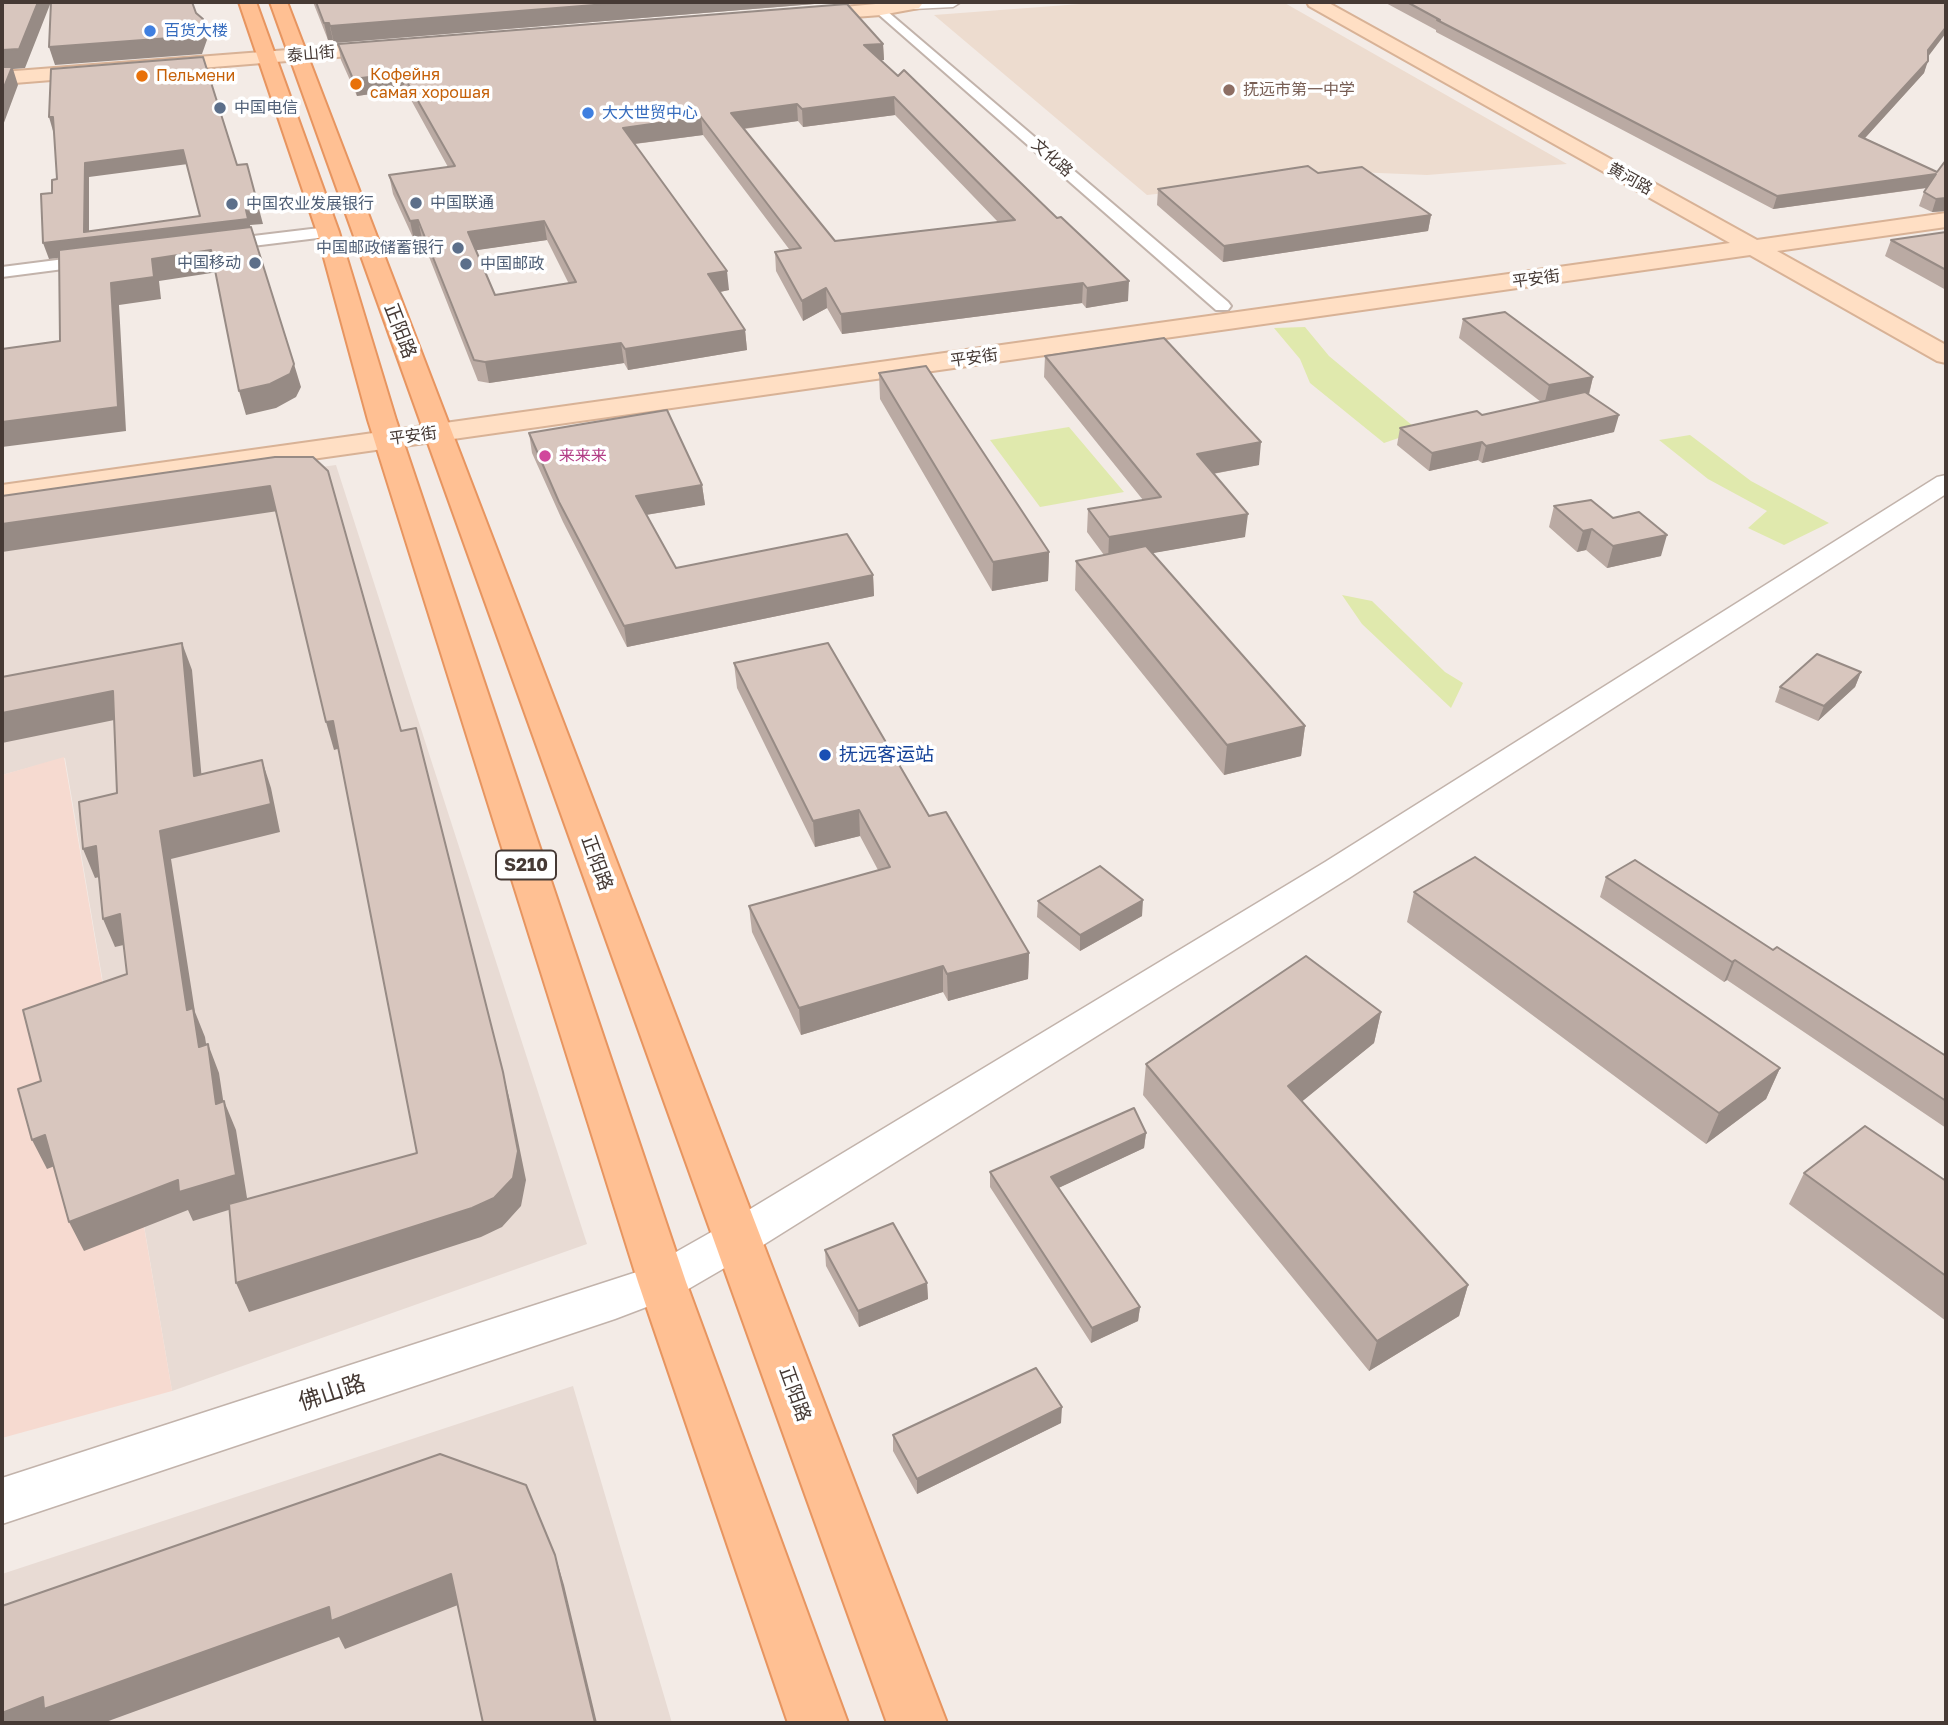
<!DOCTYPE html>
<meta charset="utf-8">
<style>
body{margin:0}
#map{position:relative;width:1948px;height:1725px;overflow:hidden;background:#f3ebe6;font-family:"Golos Text",sans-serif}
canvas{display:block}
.frame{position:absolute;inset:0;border:4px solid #463a35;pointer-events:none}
</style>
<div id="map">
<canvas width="1948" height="1725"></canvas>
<div class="frame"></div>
</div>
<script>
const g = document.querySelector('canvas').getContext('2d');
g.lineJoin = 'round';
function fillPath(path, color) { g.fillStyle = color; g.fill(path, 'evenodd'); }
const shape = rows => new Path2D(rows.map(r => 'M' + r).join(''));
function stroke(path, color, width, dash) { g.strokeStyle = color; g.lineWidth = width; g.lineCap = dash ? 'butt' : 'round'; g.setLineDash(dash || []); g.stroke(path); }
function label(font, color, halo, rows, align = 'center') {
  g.font = font + ' "Golos Text","Noto Sans SC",sans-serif'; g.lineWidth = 7; g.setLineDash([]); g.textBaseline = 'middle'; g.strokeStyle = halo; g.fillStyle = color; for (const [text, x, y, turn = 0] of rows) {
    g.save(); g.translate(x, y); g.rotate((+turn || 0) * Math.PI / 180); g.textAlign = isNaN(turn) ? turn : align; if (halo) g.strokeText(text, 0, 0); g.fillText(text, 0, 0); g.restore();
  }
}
fillPath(shape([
 [336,465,587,1244,172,1391,65,758,2,775,2,510],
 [573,1386,672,1723,2,1723,2,1574]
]), '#e8dbd4');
fillPath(shape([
 [64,757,172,1391,2,1438,2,775]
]), '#f6dad0');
fillPath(shape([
 [1107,2,1283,2,1567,164,1427,175,1355,172,1147,195,934,15]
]), '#eddccf');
fillPath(shape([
 [1305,327,1329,356,1419,431,1384,443,1310,383,1300,359,1274,328],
 [1069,427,1124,492,1040,507,990,440],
 [1690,435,1751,481,1829,523,1784,545,1748,528,1767,511,1708,479,1659,440],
 [1342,595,1372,601,1445,672,1463,683,1451,708,1362,624]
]), '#e0e9ad');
const minor = shape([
 [881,6,1228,302,1231,306,1228,310,1216,310,877,13,877,7,881,6],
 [328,227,334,228,336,232,334,236,220,250,212,245,220,240,328,227],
 [96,255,105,260,102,264,2,277,2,267,96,255]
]);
const tertiary = shape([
 [907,2,961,2,953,7,913,9,907,7,907,2],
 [1946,475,1946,494,1349,878,752,1252,678,1295,615,1319,2,1524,2,1478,646,1269,722,1226,1325,862,1937,477,1946,475]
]);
const secondary = shape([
 [897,2,922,4,919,8,881,15,801,21,792,16,801,11,897,2],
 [1307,2,1327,2,1757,240,1946,213,1946,227,1777,251,1946,345,1946,363,1937,361,1750,255,2,503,2,485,1730,243,1309,6,1307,2],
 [392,42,401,48,399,52,2,84,2,72,392,42]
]);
const primary = shape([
 [239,2,256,2,339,232,396,420,686,1282,848,1723,788,1723,638,1282,368,420,317,232,239,2],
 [270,2,287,2,947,1723,887,1723,270,2]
]);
stroke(minor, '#c2b3ab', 4);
stroke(tertiary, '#c2b3ab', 3);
stroke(secondary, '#d8b296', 4);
stroke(primary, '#e79560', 4);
fillPath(minor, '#fff');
fillPath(tertiary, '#fff');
fillPath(secondary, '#ffdfc4');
fillPath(primary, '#ffc093');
fillPath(shape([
 [313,2,839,2,334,43,333,40,328,40],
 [1384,2,1946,2,1928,57,1924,73,1865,138,1937,172,1946,211,1932,212,1919,206,1924,192,1927,188,1773,209,1436,32,1436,30],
 [338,44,883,44,884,60,880,60,1128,301,1086,308,1082,303,842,334,827,308,803,321,776,271,775,252,789,249,703,135,635,144,729,290,720,292,745,330,747,350,628,370,624,363,489,383,478,381,422,239,414,240,393,194,389,175,448,167,405,89,357,96,341,60],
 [895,115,998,222,835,241,744,129,798,121,803,127],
 [547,240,569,284,495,295,476,250],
 [1318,173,1431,215,1428,231,1223,262,1157,205,1158,189],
 [1946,232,1946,290,1885,256,1891,240],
 [1463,319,1593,377,1589,395,1614,432,1482,463,1478,460,1429,471,1397,445,1400,428,1482,415,1541,402,1459,338],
 [1045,356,1259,465,1213,474,1245,537,1152,553,1305,726,1301,756,1224,775,1075,590,1076,561,1104,555,1087,532,1088,509,1143,500,1044,377],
 [879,373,1049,552,1048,581,992,591,880,399],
 [529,433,702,485,705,505,646,515,676,568,873,575,874,596,627,647,563,522,532,453],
 [1554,506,1661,556,1607,568,1586,550,1577,552,1549,527],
 [734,663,929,816,1029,953,1028,979,948,1001,943,992,801,1035,752,932,749,906,878,870,860,836,815,847,737,688],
 [1861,672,1855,687,1818,721,1775,702,1780,687],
 [1606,877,1773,950,1946,1056,1946,1128,1727,980,1724,982,1600,897],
 [1414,892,1780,1068,1766,1099,1706,1144,1407,922],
 [1038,901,1142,916,1080,951,1037,917],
 [1381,1012,1374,1043,1302,1101,1468,1285,1459,1316,1369,1371,1143,1095,1146,1064],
 [1146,1133,1144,1148,1058,1188,1140,1307,1138,1321,1091,1343,990,1187,990,1172],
 [1804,1173,1946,1181,1946,1321,1789,1204],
 [825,1250,927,1283,928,1299,859,1327,826,1266],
 [1061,1423,917,1494,893,1451,893,1435]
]), '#baaaa3');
fillPath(shape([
 [38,2,51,2,25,68,13,69,18,85,2,128,2,50],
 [632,2,839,2,334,43,330,26],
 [203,19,208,37,202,54,55,65,49,47],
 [324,23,329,23,333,40,328,40],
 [1946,27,1946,33,1924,62,1928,50],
 [883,44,884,60,864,62,864,45],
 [1928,61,1924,73,1855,149,1859,136],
 [402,73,405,89,357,96,353,79],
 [894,97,895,115,803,127,802,109],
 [797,104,798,121,733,130,731,113],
 [49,117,53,117,58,131,53,131],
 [701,117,703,135,625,145,623,128],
 [183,150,188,164,89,177,89,238,259,209,263,224,250,225,252,234,49,259,43,243,84,232,85,163],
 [1936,174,1932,187,1773,209,1777,196],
 [1946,198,1946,211,1932,212,1936,199],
 [1431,215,1428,231,1223,262,1224,246],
 [418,220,422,239,414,240,410,221],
 [544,221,547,240,471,251,468,232],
 [211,250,218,272,159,281,161,299,119,305,126,431,2,447,2,422,111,283,152,259],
 [727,271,729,290,710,294,708,274],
 [1129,281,1128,301,1086,308,1087,288],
 [1083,283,1082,303,842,334,841,314],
 [826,288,827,308,803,321,802,301],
 [745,330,747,350,628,370,625,349],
 [621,343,624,363,489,383,485,362],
 [294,364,301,387,296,397,276,408,246,415,239,391],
 [1593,377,1588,397,1544,405,1549,385],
 [1619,415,1614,432,1482,463,1486,446],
 [1261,442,1259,465,1195,477,1197,454],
 [1482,442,1478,460,1429,471,1432,453],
 [702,485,705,505,639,516,636,496],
 [270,486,278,511,2,552,2,524],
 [1248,514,1245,537,1108,561,1109,537],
 [1592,529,1586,550,1577,552,1583,531],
 [1667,535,1661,556,1607,568,1613,546],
 [1049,552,1048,581,992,591,993,562],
 [873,575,874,596,627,647,624,626],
 [182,643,192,670,204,803,194,776],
 [1861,672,1855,687,1818,721,1824,706],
 [113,691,124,718,2,743,2,713],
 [333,721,341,748,334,750,326,722],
 [1305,726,1301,756,1224,775,1227,745],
 [416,728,510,1101,526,1180,521,1206,502,1227,481,1237,249,1312,236,1283,472,1208],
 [262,760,271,788,280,832,171,859,195,1012,205,1037,211,1076,199,1047,187,1010,160,831],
 [859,810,860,836,815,847,813,821],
 [96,846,108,875,95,878,83,849],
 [1143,900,1142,916,1080,951,1080,935],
 [120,914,132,943,115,947,103,919],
 [1029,953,1028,979,948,1001,947,974],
 [1735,960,1727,980,1724,982,1732,962],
 [943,966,943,992,801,1035,799,1008],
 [1381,1012,1374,1043,1283,1117,1288,1086],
 [208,1044,219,1073,228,1132,216,1104],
 [1780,1068,1766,1099,1706,1144,1719,1113],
 [224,1101,236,1130,248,1204,193,1221,188,1210,84,1251,69,1222],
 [1146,1133,1144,1148,1050,1192,1051,1177],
 [45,1135,60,1164,47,1169,32,1140],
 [927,1283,928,1299,859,1327,858,1311],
 [1468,1285,1459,1316,1369,1371,1377,1341],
 [1140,1307,1138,1321,1091,1343,1092,1328],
 [1062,1407,1061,1423,917,1494,917,1479],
 [555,1555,564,1585,597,1723,595,1723],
 [451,1574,463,1603,345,1649,339,1637,103,1723,2,1723,2,1713,43,1697,329,1607]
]), '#978b85');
const building = shape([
 [2,2,38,2,19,49,2,50,2,2],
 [51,2,192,2,196,13,203,19,197,36,49,47,51,2],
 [316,2,632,2,330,26,329,23,324,23,316,2],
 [1407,2,1946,2,1946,27,1928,50,1928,61,1859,136,1937,172,1946,160,1946,198,1936,199,1924,192,1936,174,1777,196,1437,20,1440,20,1407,2],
 [847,4,883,44,864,45,898,76,904,70,1057,218,1061,217,1129,281,1087,288,1083,283,841,314,826,288,802,301,775,252,801,248,701,117,623,128,727,271,708,274,745,330,625,349,621,343,485,362,474,360,418,220,410,221,389,175,455,166,402,73,353,79,338,44,847,4],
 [894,97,1015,220,835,241,731,113,797,104,802,109,894,97],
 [544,221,576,282,495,295,468,232,544,221],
 [203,57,237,165,247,164,259,209,246,210,248,219,43,243,41,194,52,193,52,180,57,179,53,117,49,117,51,69,203,57],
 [183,150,200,216,84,232,85,163,183,150],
 [2,67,12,67,2,92,2,67],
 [1308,166,1318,173,1362,167,1431,215,1224,246,1158,189,1308,166],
 [251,227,294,364,290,374,270,384,239,391,211,250,152,259,154,277,111,283,118,407,2,422,2,349,60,341,59,250,251,227],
 [1946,232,1946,270,1891,240,1946,232],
 [1505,312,1593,377,1549,385,1463,319,1505,312],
 [1164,338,1261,442,1197,454,1248,514,1109,537,1088,509,1161,497,1045,356,1164,338],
 [926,366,1049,552,993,562,879,373,926,366],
 [1585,392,1619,415,1486,446,1482,442,1432,453,1400,428,1477,411,1482,415,1585,392],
 [667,410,702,485,636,496,676,568,847,534,873,575,624,626,559,502,529,433,667,410],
 [275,457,313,457,328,471,401,731,416,728,503,1072,518,1151,513,1178,494,1198,472,1208,236,1283,229,1204,417,1153,333,721,326,722,270,486,2,524,2,496,275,457],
 [1591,500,1613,518,1639,512,1667,535,1613,546,1592,529,1583,531,1554,506,1591,500],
 [1146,546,1305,726,1227,745,1076,561,1146,546],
 [182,643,194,776,262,760,271,804,160,831,187,1010,193,1008,199,1047,208,1044,216,1104,224,1101,236,1175,179,1192,178,1180,69,1222,45,1135,32,1140,18,1089,41,1081,23,1010,127,974,120,914,103,919,96,846,83,849,79,802,117,793,113,691,2,713,2,677,182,643],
 [828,643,929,816,946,812,1029,953,947,974,943,966,799,1008,749,906,890,867,859,810,813,821,734,663,828,643],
 [1817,654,1861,672,1824,706,1780,687,1817,654],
 [1475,857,1780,1068,1719,1113,1414,892,1475,857],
 [1635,860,1773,950,1777,947,1946,1056,1946,1101,1735,960,1732,962,1606,877,1635,860],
 [1100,866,1143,900,1080,935,1038,901,1100,866],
 [1306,956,1381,1012,1288,1086,1468,1285,1377,1341,1146,1064,1306,956],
 [1134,1108,1146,1133,1051,1177,1140,1307,1092,1328,990,1172,1134,1108],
 [1865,1126,1946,1181,1946,1276,1804,1173,1865,1126],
 [893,1223,927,1283,858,1311,825,1250,893,1223],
 [1036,1368,1062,1407,917,1479,893,1435,1036,1368],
 [440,1454,526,1485,555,1555,595,1723,483,1723,451,1574,331,1621,329,1607,44,1709,43,1697,2,1713,2,1606,440,1454]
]);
fillPath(building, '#d8c6be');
stroke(building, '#978b85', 2);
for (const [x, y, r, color] of [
 [150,31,7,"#3f7fe0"],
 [142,76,7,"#e8710a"],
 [356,84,7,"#e8710a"],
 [1229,90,7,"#8d6e63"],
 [220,108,7,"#5c6f8a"],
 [588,113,7,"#3f7fe0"],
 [416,203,7,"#5c6f8a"],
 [232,204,7,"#5c6f8a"],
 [458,248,7,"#5c6f8a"],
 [255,263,7,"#5c6f8a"],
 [466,264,7,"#5c6f8a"],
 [545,456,7,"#d1479c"],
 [825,755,7,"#1a4fb4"]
]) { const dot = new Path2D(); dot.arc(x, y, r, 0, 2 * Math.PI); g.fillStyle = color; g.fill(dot); stroke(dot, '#fff', 2.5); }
label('16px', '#366cbe', '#fff', [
 ["百货大楼",164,31],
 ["大大世贸中心",602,113]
], 'left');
label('16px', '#463a35', '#fff', [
 ["泰山街",311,54,-5],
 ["文化路",1052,158,41],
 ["黄河路",1630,179,29],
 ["平安街",1536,279,-8],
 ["平安街",974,358,-8],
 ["平安街",413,436,-8]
]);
label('16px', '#c56008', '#fff', [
 ["Кофейня",370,75],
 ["самая хорошая",370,93],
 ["Пельмени",156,76]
], 'left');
label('16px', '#785e54', '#fff', [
 ["抚远市第一中学",1243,90]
], 'left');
label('16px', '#4e5e75', '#fff', [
 ["中国电信",234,108],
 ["中国联通",430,203],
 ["中国农业发展银行",246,204],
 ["中国邮政储蓄银行",444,248,"right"],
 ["中国移动",241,263,"right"],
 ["中国邮政",480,264]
], 'left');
label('16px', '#b23c85', '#fff', [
 ["来来来",559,456]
], 'left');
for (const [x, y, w] of [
 [526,865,60]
]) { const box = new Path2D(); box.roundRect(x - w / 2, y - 14.5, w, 29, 5); g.fillStyle = '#fff'; g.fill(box); stroke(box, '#463a35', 2); }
label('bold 18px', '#463a35', null, [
 ["S210",526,865]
]);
label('19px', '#463a35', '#fff', [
 ["正阳路",400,331,69],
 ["正阳路",597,863,70],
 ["正阳路",795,1394,70]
]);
label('19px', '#164399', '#fff', [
 ["抚远客运站",839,755]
], 'left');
label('23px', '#463a35', '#fff', [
 ["佛山路",332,1393,-18]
]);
</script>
